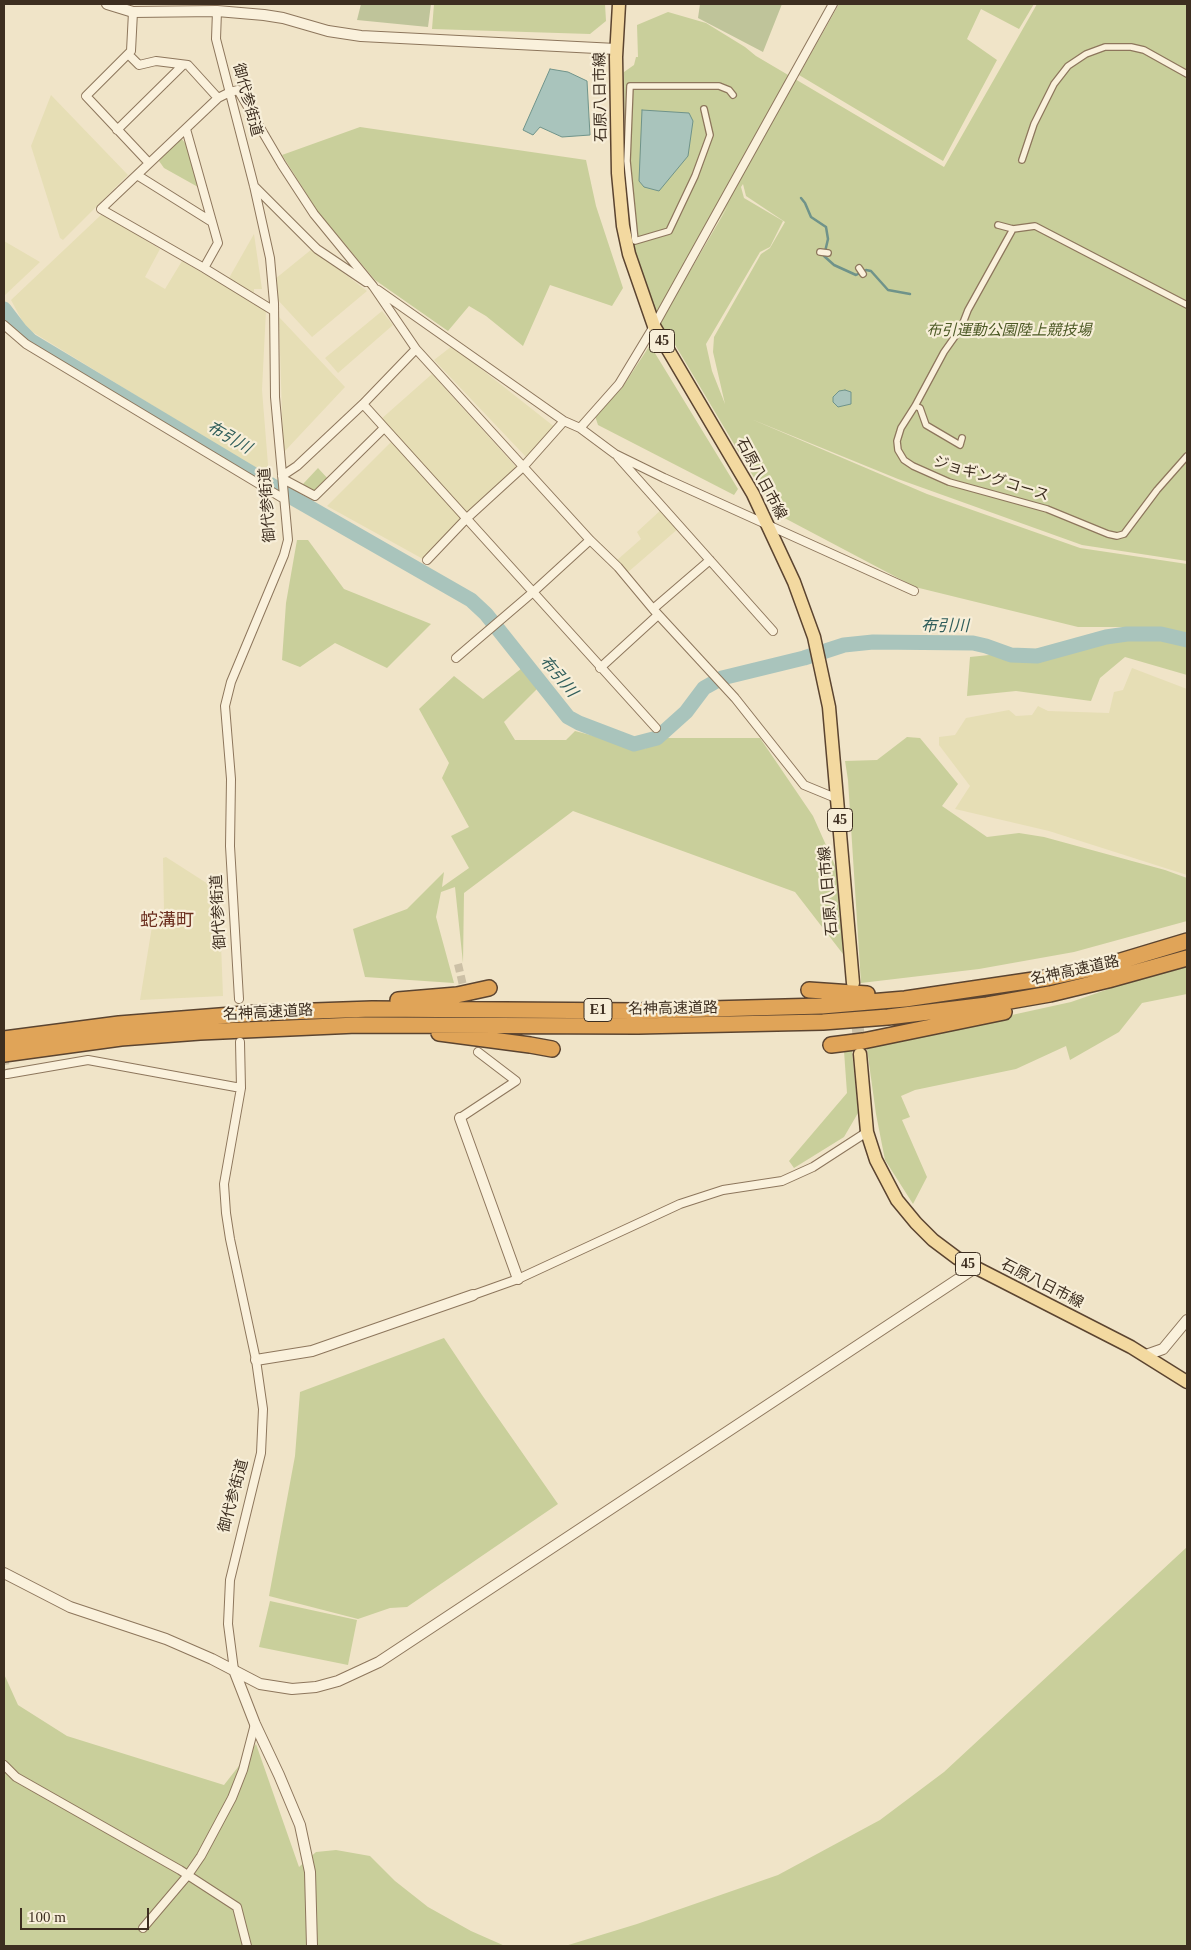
<!DOCTYPE html>
<meta charset="utf-8">
<style>
body{margin:0}
#map{position:relative;width:1191px;height:1950px;overflow:hidden;background:#f0e4c8;font-family:"Times New Roman",serif}
canvas{display:block}
.frame{position:absolute;inset:0;border:5px solid #3d2e20;pointer-events:none}
.scale{position:absolute;left:20px;top:1908px;width:129px;height:22px;box-sizing:border-box;border:2px solid #3d2e20;border-top:0;padding-left:6px;font-size:15px;line-height:18px;white-space:nowrap;color:#3d2e20;-webkit-text-stroke:4px #f7eed8;paint-order:stroke}
</style>
<div id="map">
<canvas width="1191" height="1950"></canvas>
<div class="frame"></div>
<div class="scale">100 m</div>
</div>
<script>
const g = document.querySelector('canvas').getContext('2d');
g.lineJoin = 'round';
function fillPath(path, color) { g.fillStyle = color; g.fill(path, 'evenodd'); }
const shape = rows => new Path2D(rows.map(r => 'M' + r).join(''));
function stroke(path, color, width, dash) { g.strokeStyle = color; g.lineWidth = width; g.lineCap = dash ? 'butt' : 'round'; g.setLineDash(dash || []); g.stroke(path); }
function label(font, color, halo, rows, align = 'center') {
  g.font = font + ' "Times New Roman","Noto Sans JP",serif'; g.lineWidth = 4.5; g.setLineDash([]); g.textBaseline = 'middle'; g.strokeStyle = halo; g.fillStyle = color; for (const [text, x, y, turn = 0] of rows) {
    g.save(); g.translate(x, y); g.rotate((+turn || 0) * Math.PI / 180); g.textAlign = isNaN(turn) ? turn : align; if (halo) g.strokeText(text, 0, 0); g.fillText(text, 0, 0); g.restore();
  }
}
fillPath(shape([
 [51,95,128,175,63,240,60,238,31,146],
 [102,214,160,249,145,277,165,289,182,261,266,310,262,390,269,477,26,328,11,300],
 [254,234,262,289,254,289,254,293,229,278],
 [4,241,40,262,4,296],
 [312,249,367,291,312,337,277,299,275,279],
 [382,311,393,325,338,373,325,358],
 [279,317,345,387,284,452,282,415],
 [452,346,556,428,526,457,434,360],
 [432,374,517,468,423,559,327,506,396,437,380,420],
 [662,509,679,528,627,573,616,561,641,539,637,532],
 [1132,668,1187,689,1187,875,1049,831,955,809,970,786,939,745,939,737,955,735,966,718,1009,710,1016,716,1032,715,1038,706,1048,711,1109,713,1114,692,1123,690],
 [166,857,219,891,223,996,140,1000,154,914,164,910,163,858]
]), '#e6deb5');
fillPath(shape([
 [434,4,605,4,606,21,590,34,432,29],
 [839,4,1034,4,1019,29,981,9,967,39,997,60,943,161,799,75],
 [1037,4,1187,4,1187,561,1082,545,898,479,751,419,927,494,1080,548,1187,564,1187,675,1125,657,1100,678,1091,701,1016,691,967,696,970,657,1027,651,1126,627,1078,627,915,587,775,513,674,343,659,324,728,206,657,314,651,302,635,253,626,203,624,72,634,65,636,57,638,57,637,25,668,12,706,23,745,47,756,56,944,167],
 [743,184,746,196,785,222,770,248,761,254,714,337,713,352,725,404,712,371,706,344,760,252,770,247,783,221,744,198,741,187],
 [360,127,586,160,596,206,623,288,612,306,550,285,523,346,486,316,469,306,448,331,375,280,318,212,282,155],
 [181,138,186,144,198,187,164,168,159,161],
 [650,345,738,489,734,495,598,425,595,416,622,388],
 [318,468,329,480,319,490,313,491,303,484],
 [297,540,308,540,344,589,431,624,387,668,335,643,300,667,282,660,286,603],
 [522,668,538,688,504,722,515,740,566,740,575,731,644,749,667,738,760,738,813,816,838,872,843,954,795,892,573,811,464,893,463,963,455,887,441,892,436,917,454,983,365,977,353,929,407,909,444,872,442,887,469,868,451,836,469,827,442,778,449,763,419,709,454,676,483,699],
 [907,737,920,738,958,784,942,806,987,837,1019,833,1044,837,1165,870,1187,878,1187,921,1074,952,979,969,861,983,848,780,845,761,877,760],
 [1187,962,1187,994,1142,1003,1119,1032,1070,1060,1066,1046,1016,1069,915,1090,901,1096,910,1117,902,1120,927,1177,913,1204,885,1160,876,1114,867,1049,907,1038,1071,1002],
 [844,1051,852,1051,858,1113,844,1137,794,1168,789,1161,847,1093],
 [444,1338,482,1395,558,1504,407,1607,390,1608,358,1619,269,1596,295,1456,300,1392],
 [1187,1547,1187,1946,565,1946,637,1924,778,1875,880,1820,944,1772],
 [270,1601,357,1620,348,1665,259,1647],
 [4,1674,18,1705,67,1736,224,1785,256,1744,299,1867,316,1852,336,1850,370,1856,395,1881,428,1907,471,1931,505,1946,4,1946]
]), '#c9cf9b');
fillPath(shape([
 [361,4,431,4,428,27,357,20],
 [700,4,782,4,763,52,698,18]
]), '#bfc49a');
const water = shape([
 [550,69,568,72,587,81,590,135,562,137,540,127,533,135,523,130,550,69],
 [642,110,689,113,693,121,688,156,659,191,644,187,639,181,642,110],
 [845,390,851,392,851,404,838,407,833,402,833,397,839,391,845,390]
]);
fillPath(water, '#a9c4bc');
stroke(water, '#6f938a', 1);
stroke(shape([
 [801,198,805,203,811,217,826,227,828,239,824,256,834,265,856,275,866,270,871,271,888,290,910,294]
]), '#6f938a', 2.5);
stroke(shape([
 [4,309,20,330,31,341,286,494,471,600,486,614,568,717,579,723,634,744,657,738,686,712,704,688,722,678,804,658,844,645,873,642,973,643,986,646,1011,655,1037,656,1106,637,1127,634,1161,634,1187,640]
]), '#a9c4bc', 15);
stroke(shape([
 [458,964,469,1011],
 [4,1057,7,1074]
]), '#ccc0a6', 8, [8, 4]);
stroke(shape([
 [856,1010,860,1050]
]), '#ccc0a6', 12, [12, 6]);
const pedestrian = shape([
 [704,109,710,135,695,176,669,231,635,241,627,161,630,86,719,86,729,90,733,95],
 [1022,160,1034,124,1054,84,1068,66,1086,54,1105,47,1131,47,1144,50,1187,74],
 [998,225,1013,229,1035,226,1187,305],
 [1013,229,968,310,961,328,944,352,915,406,901,428,897,441,898,450,904,460,913,466,949,482,1047,509,1108,534,1117,536,1124,534,1157,490,1187,456],
 [820,252,828,253],
 [859,268,863,274],
 [915,406,920,408,926,425,960,445,962,438]
]);
const minor = shape([
 [217,11,216,39,254,186,270,258,274,303,275,397,288,540,284,555,231,682,225,706,231,779,230,846,239,999],
 [133,12,131,51,86,96,149,163],
 [128,54,139,65,156,61,188,65,218,98],
 [186,129,218,243,204,268],
 [117,130,183,65],
 [137,175,212,222],
 [254,186,317,249,366,282],
 [378,290,564,421,580,428,615,454,664,478,914,591],
 [274,311,204,268,101,209,218,98,230,92,238,90,282,165,314,214,373,286,416,349,590,540,618,567,653,609,735,698,804,785,838,799],
 [4,325,26,344,284,499],
 [363,404,656,728],
 [384,428,315,496,285,480,282,476,297,466,363,404,416,349],
 [580,428,619,384,654,326,833,4],
 [618,457,773,631],
 [427,560,466,519,524,466,564,421],
 [653,609,710,560],
 [456,658,532,593,590,540],
 [600,668,658,615],
 [7,1074,88,1060,241,1088],
 [460,1118,516,1081,478,1052],
 [473,1295,518,1279,680,1204,723,1190,782,1181,813,1167,867,1132],
 [234,1670,228,1624,230,1580,261,1453,263,1409,256,1360,230,1239,226,1213,224,1184,241,1088,240,1042],
 [4,1765,16,1777,180,1870,237,1907,247,1946],
 [143,1928,188,1875,201,1856,232,1798,243,1770,255,1724]
]);
const tertiary = shape([
 [107,4,133,12,217,11,264,15,283,18,328,31,361,36,616,49],
 [460,1118,518,1279],
 [1146,1355,1163,1349,1187,1320],
 [256,1360,312,1351,473,1295],
 [4,1573,70,1607,166,1639,212,1659,260,1684,292,1689,316,1687,338,1681,379,1662,975,1268],
 [234,1670,255,1724,279,1775,300,1825,310,1872,312,1946]
]);
const primary = shape([
 [619,4,616,57,618,173,623,226,629,254,654,326,753,494,794,582,814,637,829,707,853,983],
 [860,1054,867,1132,876,1160,897,1200,916,1223,933,1240,957,1258,1131,1347,1187,1382]
]);
const motorway = shape([
 [809,990,867,994],
 [398,1000,457,995,489,988],
 [439,1033,530,1045,552,1049],
 [4,1039,119,1024,257,1013,372,1009,637,1011,822,1006,905,999,1047,978,1104,966,1187,941],
 [831,1045,863,1041,1004,1012],
 [4,1054,121,1038,200,1032,357,1025,638,1026,823,1022,888,1017,987,1005,1050,994,1108,980,1187,958]
]);
stroke(pedestrian, '#8d765c', 8);
stroke(minor, '#8d765c', 10);
stroke(tertiary, '#8d765c', 12);
stroke(primary, '#5b4430', 15);
stroke(motorway, '#5b4430', 18);
stroke(pedestrian, '#faf1dc', 5.5);
stroke(minor, '#faf1dc', 8);
stroke(tertiary, '#faf1dc', 10);
stroke(primary, '#f3d9a0', 12);
stroke(motorway, '#e0a458', 15);
for (const [x, y, w] of [
 [662,341,25],
 [840,820,25],
 [598,1010,28],
 [968,1264,25]
]) { const box = new Path2D(); box.roundRect(x - w / 2, y - 11.5, w, 23, 4); g.fillStyle = '#f7eed8'; g.fill(box); stroke(box, '#3d2e20', 1); }
label('bold 14px', '#3d2e20', null, [
 ["45",662,341],
 ["45",840,820],
 ["E1",598,1010],
 ["45",968,1264]
]);
label('15px', '#3d2e20', '#f7eed8', [
 ["石原八日市線",601,97,-91],
 ["御代参街道",247,100,75],
 ["石原八日市線",761,479,62],
 ["ジョギングコース",991,479,17],
 ["御代参街道",268,505,-94],
 ["石原八日市線",829,891,-95],
 ["御代参街道",219,912,-93],
 ["名神高速道路",1075,971,-12],
 ["名神高速道路",673,1009,-1],
 ["名神高速道路",268,1013,-3],
 ["石原八日市線",1042,1284,27],
 ["御代参街道",234,1496,-75]
]);
label('italic 15px', '#4d5a26', '#f7eed8', [
 ["布引運動公園陸上競技場",1009,331]
]);
label('italic 16px', '#2f5d5a', '#f7eed8', [
 ["布引川",229,438,30],
 ["布引川",945,627],
 ["布引川",558,677,50]
]);
label('18px', '#6b2e1e', '#f7eed8', [
 ["蛇溝町",167,921]
]);
</script>
